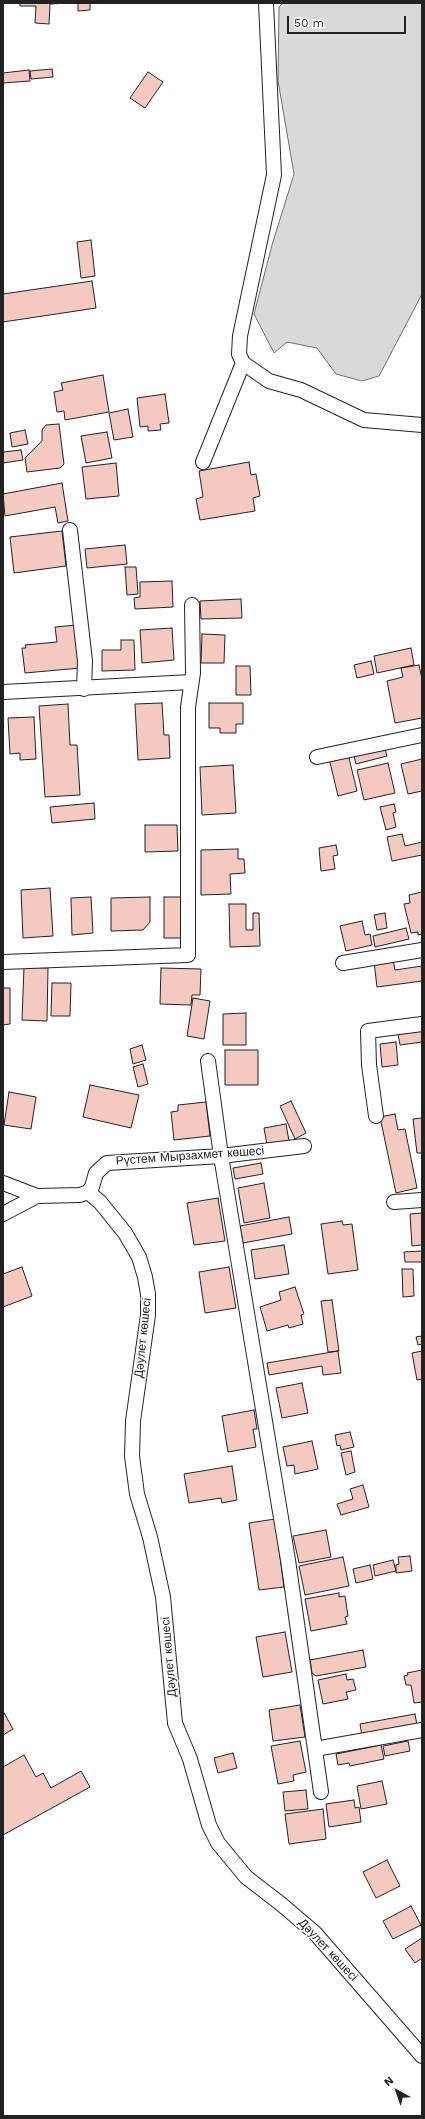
<!DOCTYPE html>
<meta charset="utf-8">
<style>
body{margin:0}
#map{position:relative;width:425px;height:2119px;overflow:hidden;background:#fff;font-family:"Work Sans",sans-serif}
canvas{display:block}
.frame{position:absolute;inset:0;border:4px solid #222;pointer-events:none}
.north{position:absolute;left:377px;top:2071px;width:40px;height:40px;-webkit-text-stroke:3px #fff;paint-order:stroke;rotate:320deg;font-size:11px;font-weight:700;line-height:16px;text-align:center;color:#222}
.north::after{content:'';display:block;margin:auto;width:14px;height:18px;background:#222;clip-path:polygon(50% 0,100% 100%,50% 72%,0 100%)}
.scale{position:absolute;left:287px;top:16px;width:119px;height:18px;box-sizing:border-box;border:2px solid #222;border-top:0;padding-left:5px;font-size:12px;line-height:14px;white-space:nowrap;color:#222;-webkit-text-stroke:3px #fff;paint-order:stroke}
</style>
<div id="map">
<canvas width="425" height="2119"></canvas>
<div class="frame"></div>
<div class="north">N</div>
<div class="scale">50 m</div>
</div>
<script>
const g = document.querySelector('canvas').getContext('2d');
g.lineJoin = 'round';
function fillPath(path, color) { g.fillStyle = color; g.fill(path, 'evenodd'); }
const shape = rows => new Path2D(rows.map(r => 'M' + r).join(''));
function stroke(path, color, width, dash) { g.strokeStyle = color; g.lineWidth = width; g.lineCap = dash ? 'butt' : 'round'; g.setLineDash(dash || []); g.stroke(path); }
function label(font, color, halo, rows, align = 'center') {
  g.font = font + ' "Work Sans",sans-serif'; g.lineWidth = 3; g.setLineDash([]); g.textBaseline = 'middle'; g.strokeStyle = halo; g.fillStyle = color; for (const [text, x, y, turn = 0] of rows) {
    g.save(); g.translate(x, y); g.rotate((+turn || 0) * Math.PI / 180); g.textAlign = isNaN(turn) ? turn : align; if (halo) g.strokeText(text, 0, 0); g.fillText(text, 0, 0); g.restore();
  }
}
const water = shape([
 [283,3,422,3,422,294,379,376,362,381,336,374,317,348,287,342,274,353,254,314,272,245,294,174,278,81,279,7,283,3]
]);
fillPath(water, '#d9d9d9');
stroke(water, '#6f6f6f', 1);
const building = shape([
 [20,3,69,3,50,4,49,24,35,23,36,6,20,6,20,3],
 [78,3,90,3,90,10,78,11,78,3],
 [52,69,53,77,31,79,30,71,52,69],
 [29,70,30,81,3,83,3,73,29,70],
 [148,72,163,82,145,108,130,98,148,72],
 [91,240,95,276,81,278,77,242,91,240],
 [92,281,96,308,3,322,3,294,92,281],
 [103,375,109,412,65,420,64,411,57,412,54,392,63,390,61,383,103,375],
 [165,394,169,423,160,424,161,430,148,431,148,426,140,427,137,398,165,394],
 [128,409,133,437,114,440,109,413,128,409],
 [59,424,64,464,60,468,27,472,25,458,42,441,42,430,46,425,59,424],
 [25,430,28,444,12,447,10,433,25,430],
 [107,432,112,458,86,463,81,436,107,432],
 [21,450,23,460,3,463,3,452,21,450],
 [249,462,251,475,256,474,260,496,253,498,255,511,200,520,196,499,203,497,199,471,249,462],
 [116,463,119,496,86,499,82,467,116,463],
 [62,483,68,521,58,523,55,507,5,516,3,494,62,483],
 [62,531,66,566,14,573,10,537,62,531],
 [125,545,127,564,87,568,85,549,125,545],
 [125,567,136,567,138,594,127,595,125,567],
 [172,581,173,607,135,609,134,598,140,597,140,582,172,581],
 [241,599,242,618,201,619,200,601,241,599],
 [76,625,80,668,25,673,22,648,26,648,25,645,57,642,55,627,76,625],
 [172,628,174,660,142,663,140,630,172,628],
 [202,634,225,635,224,663,201,663,202,634],
 [121,640,134,640,135,670,102,671,102,650,121,650,121,640],
 [411,648,414,665,377,673,374,656,411,648],
 [371,661,374,674,357,678,354,665,371,661],
 [419,665,422,679,422,718,395,723,387,681,403,677,401,668,419,665],
 [236,666,250,666,251,695,236,695,236,666],
 [162,703,164,735,169,735,170,758,138,760,135,704,162,703],
 [209,703,243,703,243,724,236,724,236,733,220,733,220,728,209,728,209,703],
 [68,704,70,745,77,745,80,795,45,797,39,706,68,704],
 [34,717,36,759,20,760,20,753,10,754,8,718,34,717],
 [384,745,387,756,356,764,353,752,384,745],
 [348,754,357,791,338,796,329,758,348,754],
 [422,759,422,791,408,794,401,764,422,759],
 [388,763,395,793,364,800,357,770,388,763],
 [233,765,236,813,202,815,200,767,233,765],
 [94,803,95,819,52,823,50,807,94,803],
 [394,804,396,812,393,813,396,827,386,830,380,807,394,804],
 [145,825,177,825,178,851,145,852,145,825],
 [402,834,405,846,422,842,422,855,392,861,387,837,402,834],
 [336,845,338,855,333,856,335,869,321,871,319,848,336,845],
 [238,849,238,859,244,859,245,873,230,874,231,894,201,895,201,850,238,849],
 [50,888,53,936,23,938,21,890,50,888],
 [422,892,422,934,418,935,418,932,411,933,404,904,410,903,409,895,422,892],
 [91,897,93,933,72,935,71,898,91,897],
 [150,897,150,922,143,930,111,931,111,898,150,897],
 [164,897,184,897,184,938,164,938,164,897],
 [229,904,246,904,246,930,253,930,253,913,259,913,260,946,230,947,229,904],
 [385,913,387,928,377,930,374,915,385,913],
 [362,921,365,935,370,934,372,945,346,951,340,926,362,921],
 [406,928,409,939,375,947,373,936,406,928],
 [393,959,395,970,422,966,422,981,377,987,374,962,393,959],
 [24,967,48,968,47,1021,22,1020,24,967],
 [161,968,201,969,200,995,192,995,191,1005,160,1004,161,968],
 [52,983,71,983,70,1016,51,1016,52,983],
 [3,988,10,988,10,1024,3,1025,3,988],
 [193,998,210,1001,204,1039,187,1036,193,998],
 [246,1013,246,1045,223,1045,223,1014,246,1013],
 [422,1029,422,1042,400,1045,398,1034,422,1029],
 [396,1042,398,1065,382,1067,380,1044,396,1042],
 [142,1045,146,1060,133,1064,130,1049,142,1045],
 [225,1050,258,1050,258,1085,225,1085,225,1050],
 [143,1064,148,1084,138,1087,133,1067,143,1064],
 [90,1085,139,1095,131,1128,83,1117,90,1085],
 [9,1092,36,1097,31,1129,4,1125,9,1092],
 [291,1101,306,1133,295,1139,280,1106,291,1101],
 [206,1102,210,1136,174,1140,171,1112,178,1111,178,1105,206,1102],
 [395,1114,398,1130,405,1129,417,1188,396,1193,380,1117,395,1114],
 [422,1118,422,1153,417,1153,413,1119,422,1118],
 [286,1124,289,1141,267,1145,264,1128,286,1124],
 [261,1163,263,1174,235,1179,233,1168,261,1163],
 [264,1183,270,1218,244,1223,238,1188,264,1183],
 [218,1198,225,1241,194,1245,187,1203,218,1198],
 [422,1213,422,1245,412,1246,410,1214,422,1213],
 [289,1217,292,1234,243,1243,240,1226,289,1217],
 [342,1221,343,1225,352,1224,358,1270,328,1274,321,1224,342,1221],
 [284,1245,289,1274,255,1279,251,1250,284,1245],
 [422,1251,422,1262,405,1262,404,1252,422,1251],
 [22,1267,32,1296,3,1307,3,1274,22,1267],
 [229,1267,236,1308,205,1313,199,1272,229,1267],
 [402,1269,413,1269,414,1296,403,1297,402,1269],
 [295,1287,304,1314,301,1315,303,1324,289,1328,288,1325,267,1331,260,1307,281,1300,279,1292,295,1287],
 [332,1300,339,1351,328,1352,321,1301,332,1300],
 [422,1336,422,1344,418,1345,416,1337,422,1336],
 [338,1351,341,1373,323,1375,322,1366,269,1375,267,1363,338,1351],
 [422,1351,422,1379,417,1380,412,1353,422,1351],
 [302,1383,308,1413,282,1418,276,1388,302,1383],
 [254,1410,257,1429,253,1429,256,1447,228,1452,222,1416,254,1410],
 [350,1432,354,1447,341,1450,340,1445,337,1446,335,1435,350,1432],
 [312,1441,318,1469,295,1474,294,1465,287,1466,283,1447,312,1441],
 [351,1451,355,1472,346,1475,341,1453,351,1451],
 [232,1466,237,1500,222,1503,221,1498,189,1503,184,1474,232,1466],
 [363,1485,369,1507,341,1515,337,1504,353,1499,350,1489,363,1485],
 [275,1519,284,1587,259,1590,249,1523,275,1519],
 [326,1530,331,1557,299,1563,293,1536,326,1530],
 [410,1556,412,1571,396,1573,396,1565,399,1564,398,1557,410,1556],
 [343,1557,349,1586,305,1595,299,1566,343,1557],
 [393,1560,396,1571,375,1576,373,1565,393,1560],
 [370,1565,373,1579,356,1583,353,1569,370,1565],
 [339,1593,339,1597,345,1596,348,1616,345,1617,347,1624,311,1631,305,1599,339,1593],
 [285,1632,292,1672,263,1677,256,1637,285,1632],
 [363,1650,366,1667,316,1676,312,1673,310,1660,363,1650],
 [422,1670,422,1702,414,1703,411,1685,406,1685,404,1676,408,1675,407,1673,422,1670],
 [346,1674,347,1680,353,1679,356,1690,346,1692,348,1699,323,1704,318,1680,346,1674],
 [300,1705,305,1737,273,1741,269,1710,300,1705],
 [3,1711,13,1729,3,1735,3,1711],
 [415,1714,417,1725,362,1736,360,1724,415,1714],
 [300,1741,306,1772,293,1775,294,1781,278,1784,271,1746,300,1741],
 [408,1741,410,1751,385,1756,383,1746,408,1741],
 [381,1745,384,1759,350,1766,349,1763,338,1765,336,1754,381,1745],
 [233,1753,237,1768,218,1773,214,1758,233,1753],
 [24,1755,36,1777,43,1773,51,1788,81,1771,90,1787,3,1835,3,1767,24,1755],
 [382,1781,387,1804,361,1809,357,1786,382,1781],
 [306,1790,308,1809,285,1811,283,1792,306,1790],
 [354,1800,355,1808,359,1807,361,1822,329,1827,326,1804,354,1800],
 [323,1809,326,1839,289,1844,285,1814,323,1809],
 [387,1860,400,1886,376,1898,363,1872,387,1860],
 [411,1906,421,1925,393,1939,383,1921,411,1906],
 [422,1938,422,1958,415,1963,405,1949,422,1938]
]);
fillPath(building, '#f3c9c0');
stroke(building, '#222', 1);
const street = shape([
 [266,3,274,175,240,336,239,354,243,363,269,381,301,390,364,420,422,425],
 [203,462,243,363],
 [70,530,85,661,84,689],
 [3,692,191,682],
 [317,757,422,735],
 [3,962,188,955,188,707,193,673,192,605],
 [343,963,422,950],
 [208,1061,221,1156,288,1560,321,1792],
 [376,1116,369,1065,368,1031,422,1024],
 [3,1183,37,1196],
 [88,1192,100,1202,125,1233,139,1257,145,1277,148,1294,148,1315,133,1421,132,1456,137,1494,150,1537,163,1597,175,1723,190,1759,209,1825,218,1843,246,1877,281,1904,315,1933,422,2056],
 [394,1202,422,1200],
 [3,1214,37,1196,80,1195,88,1192,92,1187,96,1173,107,1163,221,1156,304,1146],
 [315,1749,422,1730]
]);
stroke(street, '#222', 16);
stroke(street, '#fff', 14);
label('12px', '#222', '#fff', [
 ["Рүстем Мырзахмет көшесі",190,1156,-4],
 ["Дәулет көшесі",143,1338,-84],
 ["Дәулет көшесі",169,1657,-95],
 ["Дәулет көшесі",328,1950,47]
]);
</script>
